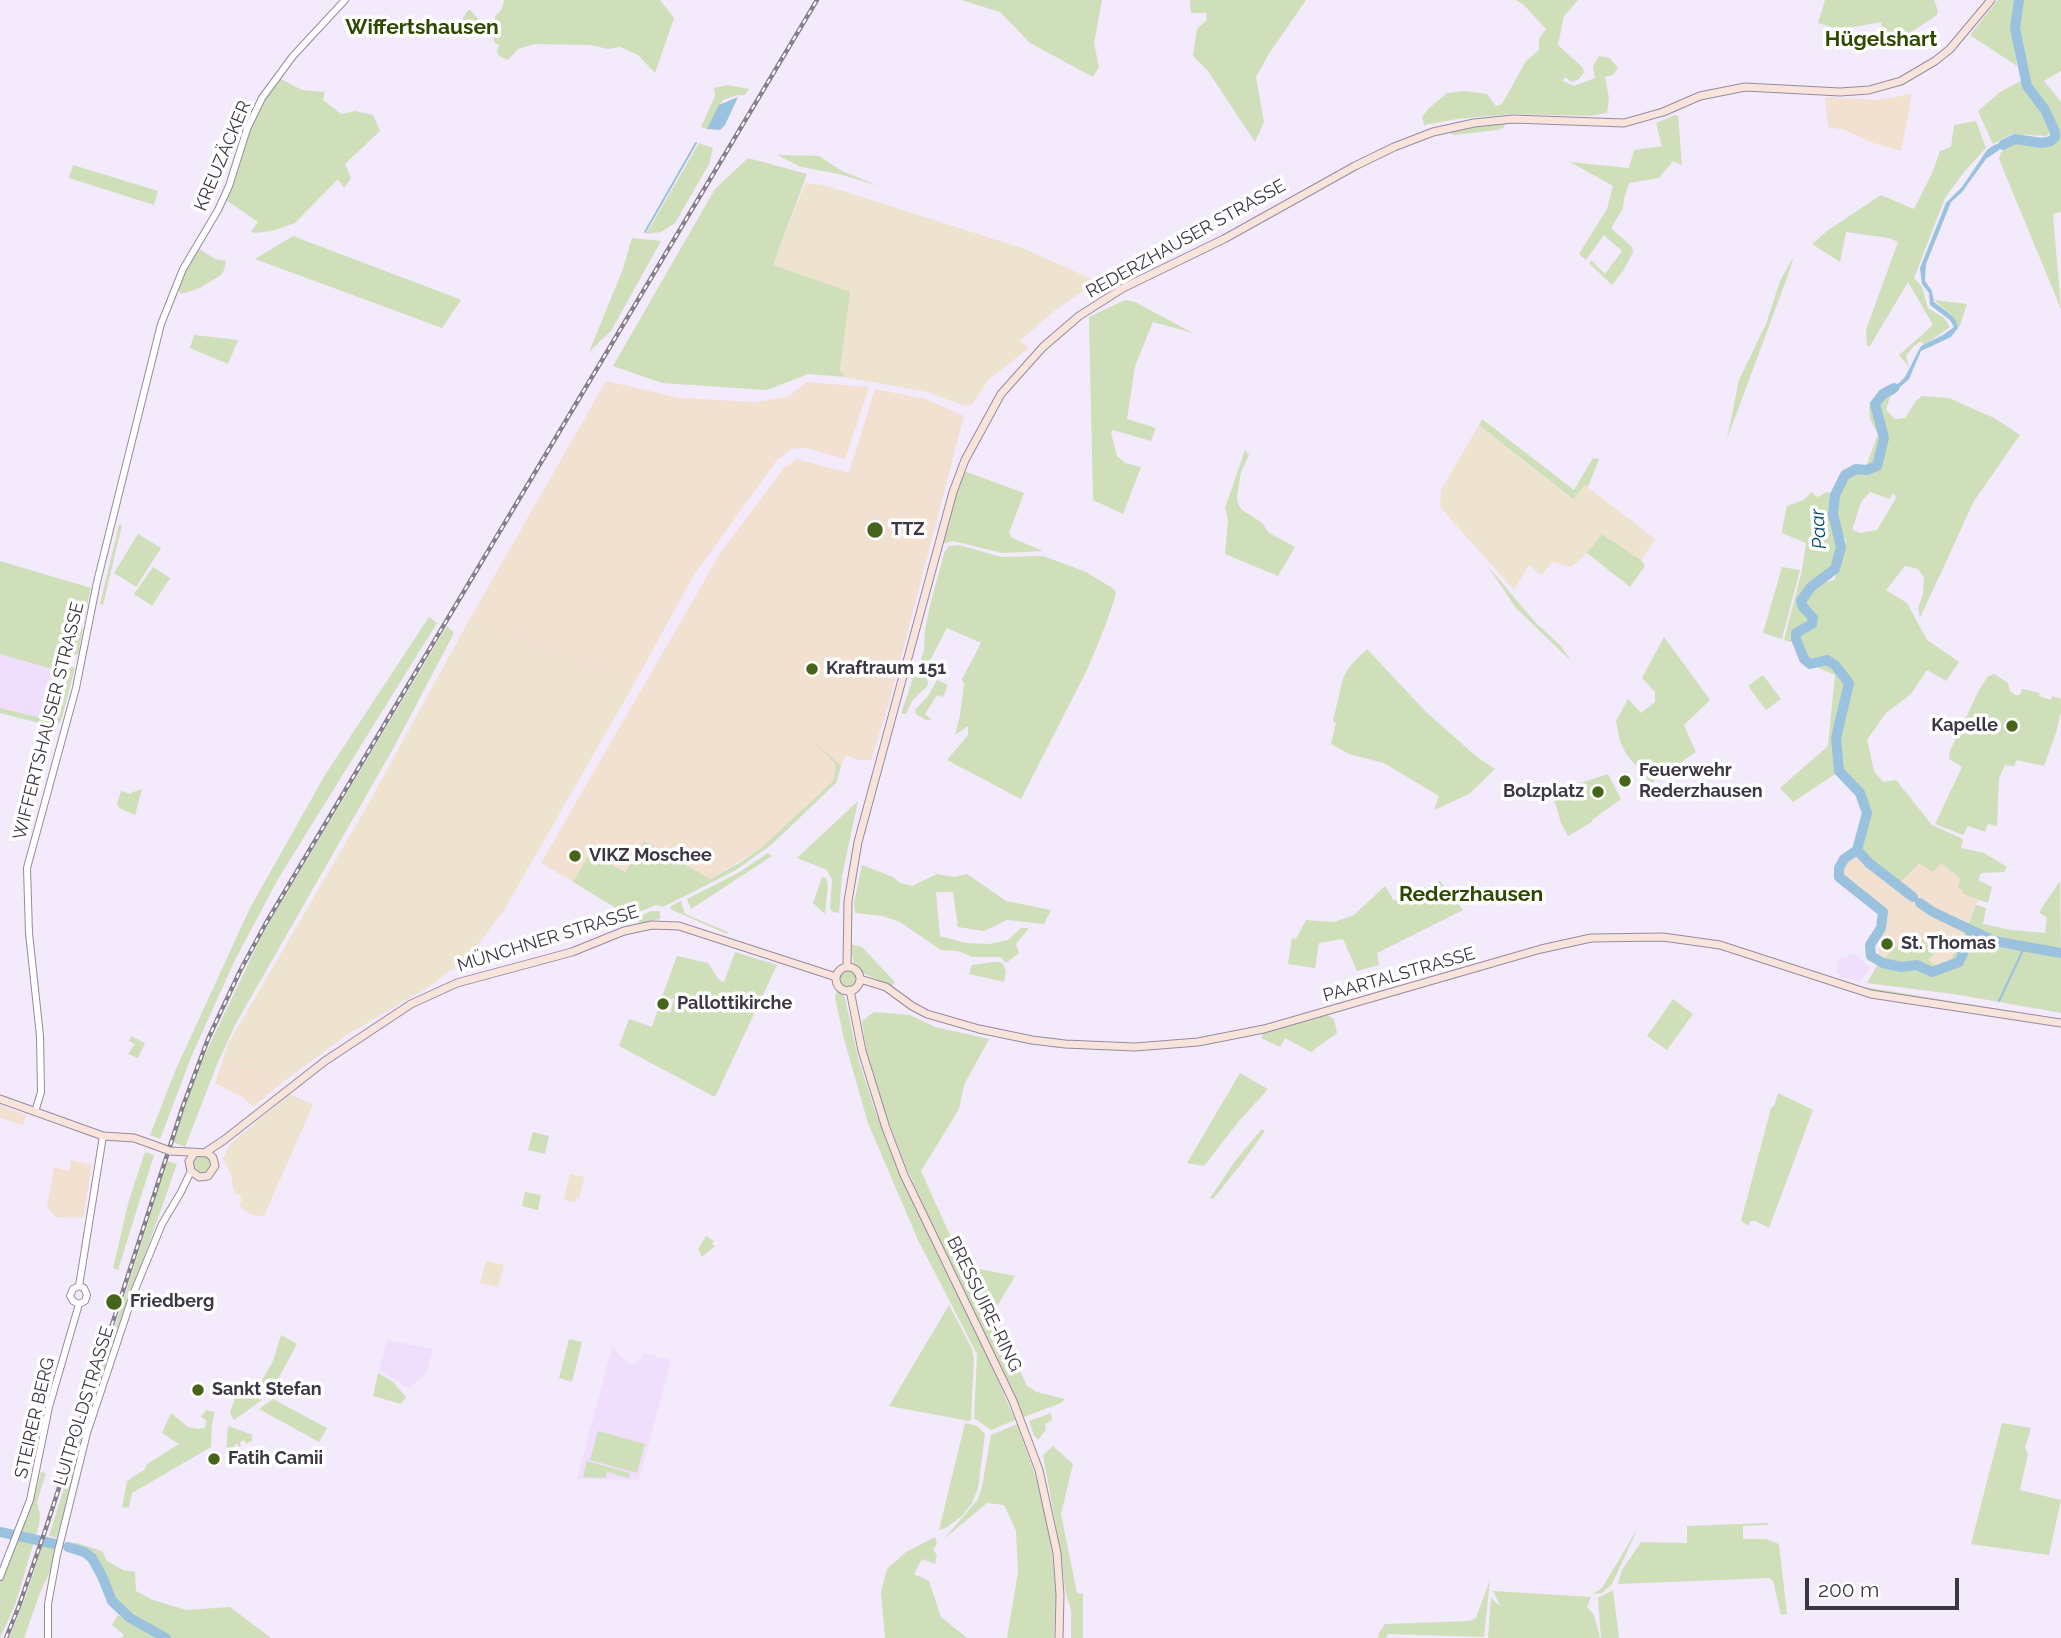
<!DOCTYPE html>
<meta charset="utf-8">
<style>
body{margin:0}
#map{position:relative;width:2061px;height:1638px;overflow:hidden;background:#f3eafb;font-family:Raleway,sans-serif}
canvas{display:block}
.scale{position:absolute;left:1805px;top:1578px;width:154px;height:32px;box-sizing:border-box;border:4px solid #3d3743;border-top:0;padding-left:9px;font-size:21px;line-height:24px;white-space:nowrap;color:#3d3743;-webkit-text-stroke:5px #fff;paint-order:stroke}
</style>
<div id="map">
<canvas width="2061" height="1638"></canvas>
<div class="scale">200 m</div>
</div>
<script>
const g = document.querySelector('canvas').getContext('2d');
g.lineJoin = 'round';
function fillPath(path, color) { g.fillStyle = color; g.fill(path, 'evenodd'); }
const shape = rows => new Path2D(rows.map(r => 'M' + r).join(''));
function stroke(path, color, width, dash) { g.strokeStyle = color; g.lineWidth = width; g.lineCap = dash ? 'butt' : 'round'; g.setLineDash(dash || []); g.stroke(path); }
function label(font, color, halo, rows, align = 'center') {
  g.font = font + ' Raleway,sans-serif'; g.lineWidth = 7; g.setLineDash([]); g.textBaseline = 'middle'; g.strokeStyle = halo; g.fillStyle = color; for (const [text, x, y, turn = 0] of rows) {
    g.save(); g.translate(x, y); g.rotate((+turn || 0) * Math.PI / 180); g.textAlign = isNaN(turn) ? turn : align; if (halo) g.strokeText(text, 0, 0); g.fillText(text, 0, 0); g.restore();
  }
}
fillPath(shape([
 [1912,94,1901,151,1873,143,1845,130,1828,127,1825,97,1878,100],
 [606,381,680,398,755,402,788,397,807,382,869,387,845,459,807,448,791,449,777,460,694,575,634,684,468,622],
 [875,389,926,399,964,416,890,700,871,760,858,760,846,755,834,780,761,848,710,879,644,841,625,872,591,853,573,882,541,863,721,552,784,468,797,459,849,473],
 [1856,854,1896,888,1919,862,1941,863,1961,879,1964,894,1979,899,1951,959,1937,967,1927,960,1889,955,1878,963,1879,948,1883,927,1881,907,1841,876,1845,863],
 [223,1059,284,1081,253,1107,244,1098,215,1083],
 [0,1105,26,1115,23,1125,0,1118],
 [71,1160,92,1165,83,1218,55,1217,47,1207,54,1167,69,1171]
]), '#f2e1d0');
fillPath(shape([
 [805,183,827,186,1025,249,1094,280,1092,285,1054,311,1020,341,1029,348,989,379,972,404,965,406,927,392,845,377,840,370,849,292,773,265],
 [1479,425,1572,499,1585,485,1655,539,1641,560,1602,534,1587,553,1571,567,1553,562,1541,575,1529,565,1514,590,1440,507,1441,490],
 [468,622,634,684,504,910,479,943,456,966,427,988,348,1034,284,1081,223,1059,228,1044,366,808],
 [290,1094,313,1105,264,1216,252,1215,239,1206,242,1201,239,1194,236,1194,233,1188,231,1174,223,1159,230,1144],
 [570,1174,584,1177,579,1199,576,1198,575,1202,564,1200],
 [486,1261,504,1265,498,1287,480,1283]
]), '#eee3ce');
fillPath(shape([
 [0,652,70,671,56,725,0,710],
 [1855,954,1871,968,1860,981,1840,977,1840,974,1836,974,1840,958],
 [387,1340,433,1349,426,1374,409,1388,379,1370],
 [612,1347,629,1364,632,1365,641,1360,643,1353,671,1360,639,1480,577,1479]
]), '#efdffc');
fillPath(shape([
 [504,0,660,0,674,18,655,73,638,55,620,47,608,49,590,45,534,44,518,49,508,60,498,55,497,50,499,45,495,43,493,37,492,26,495,17,502,9],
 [961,0,1102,0,1094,43,1099,67,1093,77,1030,43,1000,12],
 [1190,0,1306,0,1270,52,1256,77,1264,122,1255,142,1208,71,1193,56,1197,29,1207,20,1206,13,1191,13],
 [1515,0,1578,0,1564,16,1558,45,1583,68,1584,72,1579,79,1572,82,1565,77,1563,81,1574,86,1595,78,1593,66,1599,56,1610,58,1618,68,1613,75,1605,77,1609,98,1607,113,1590,116,1512,114,1457,119,1424,125,1422,117,1429,108,1447,93,1465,91,1487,94,1496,106,1502,104,1526,61,1539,50,1539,38,1546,29,1523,4],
 [1825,0,1934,0,1938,11,1937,15,1910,33,1885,47,1881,22,1849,28,1831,27,1818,23],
 [1998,0,2061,0,2061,71,2044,81,2061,102,2061,212,2053,214,2061,309,1999,159,2001,152,2013,144,2024,142,2054,145,2057,136,2056,130,2032,87,2020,28,2013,34,2017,66,1970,35],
 [469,9,486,27,483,25,481,27,484,31,473,35,465,33,459,24],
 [279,78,302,90,325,92,323,100,341,114,355,111,373,115,380,131,345,164,351,178,344,188,338,179,295,223,272,231,254,233,251,231,258,222,226,200,250,128,268,92],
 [2021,81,2023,89,2038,106,2050,133,2046,136,2012,134,1993,144,1978,111,2000,92],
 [727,85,749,89,745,95,737,95,723,100,707,129,701,127,715,96,714,88],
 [1675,115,1678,116,1682,165,1673,161,1659,178,1629,183,1624,199,1623,208,1611,228,1632,247,1633,252,1623,271,1612,285,1589,263,1592,261,1605,274,1622,251,1604,235,1586,260,1579,254,1607,209,1613,186,1570,162,1629,168,1634,150,1662,146,1656,123],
 [1976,121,1986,148,1964,172,1945,198,1914,278,1922,287,1928,308,1944,318,1950,327,1924,345,1921,341,1913,347,1906,356,1909,367,1899,355,1933,325,1908,282,1870,346,1867,346,1866,330,1898,242,1889,238,1846,232,1840,262,1812,244,1827,231,1881,195,1914,209,1933,171,1940,151,1951,147,1954,125],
 [1506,123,1503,128,1498,130,1455,135,1451,134,1451,131,1474,125],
 [699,143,713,148,709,164,675,223,661,232,646,234],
 [777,155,819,156,842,171,879,186,839,174,801,167],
 [748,158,807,174,773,265,850,292,840,370,845,377,808,374,767,390,662,383,613,366,715,189],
 [73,165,158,191,154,205,69,178],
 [293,236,459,299,461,300,442,328,255,259],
 [632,238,661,241,611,331,589,352,623,269],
 [198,248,215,259,226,261,224,270,221,275,200,288,181,294,177,289],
 [1794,256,1788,275,1727,439,1739,380,1766,324,1780,281],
 [1125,300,1135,302,1193,333,1153,322,1135,366,1127,419,1156,428,1151,441,1113,430,1111,433,1117,456,1125,463,1141,467,1123,514,1093,500,1089,317],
 [1934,300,1967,304,1959,328,1951,315],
 [194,335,238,340,228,364,190,348],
 [1899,388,1890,397,1886,410,1895,419,1905,418,1916,401,1922,396,1949,398,1994,418,2020,435,1974,501,1920,618,1918,608,1923,594,1924,578,1918,569,1905,566,1886,590,1907,603,1927,640,1959,662,1946,681,1927,670,1911,694,1886,713,1867,740,1874,771,1883,782,1896,780,1932,825,1963,839,1961,848,1984,853,2007,867,2004,872,1981,873,1978,880,1992,887,1988,903,1964,894,1958,886,1961,879,1941,863,1933,872,1919,863,1899,884,1860,852,1869,811,1863,792,1839,768,1837,773,1793,802,1780,788,1828,746,1835,675,1814,666,1826,662,1835,667,1837,662,1830,656,1808,659,1802,650,1798,635,1815,626,1817,620,1804,601,1816,585,1834,580,1842,561,1846,541,1841,531,1837,506,1837,496,1841,486,1847,476,1855,472,1874,473,1867,464,1878,434,1870,419,1869,407,1877,393,1884,390,1885,395],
 [1870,492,1889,499,1894,493,1896,498,1877,530,1860,533,1852,530,1861,502],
 [1482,419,1574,490,1593,458,1599,459,1588,487,1585,485,1573,499,1479,425],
 [1245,450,1249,455,1241,472,1237,496,1238,504,1242,510,1261,522,1269,533,1295,547,1278,576,1225,554,1228,520,1225,508],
 [964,471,1024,493,1009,533,1012,538,1043,551,1002,553,953,541,941,544],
 [1811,492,1817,497,1827,492,1832,493,1831,513,1839,546,1831,566,1825,574,1814,580,1800,599,1800,606,1810,619,1808,624,1797,629,1794,634,1795,643,1784,640,1802,570,1806,543,1782,533,1783,525,1787,506,1804,500],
 [119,525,122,525,103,605,100,604],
 [138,534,161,548,136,587,114,573],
 [1602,534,1641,560,1645,566,1630,587,1587,553],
 [959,545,1001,557,1043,556,1086,572,1114,589,1116,594,1106,624,1087,670,1021,799,947,760,968,735,968,726,955,735,960,715,964,684,962,679,981,643,947,628,925,670,918,667,924,651,925,629,931,601,945,551,949,546],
 [0,561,91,588,85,615,75,613,72,626,83,629,78,655,67,653,64,665,75,668,61,721,55,727,0,713,0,708,53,721,66,673,0,654],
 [1487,565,1535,622,1561,646,1572,662,1516,608],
 [153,567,170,578,152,606,134,594],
 [1782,567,1800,570,1782,639,1763,633],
 [429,617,437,623,278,879,235,960,192,1055,160,1139,150,1135,176,1069,250,908,325,775],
 [447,626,454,633,394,747,235,1025,216,1067,185,1147,173,1142,199,1067,263,933],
 [1664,637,1710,700,1684,725,1696,752,1651,783,1626,754,1620,741,1616,721,1628,699,1641,713,1655,702,1655,692,1642,678],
 [1367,649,1427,713,1477,757,1495,769,1469,794,1434,810,1439,796,1384,763,1349,754,1331,744,1336,723,1333,721,1343,678,1349,667],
 [1994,674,2008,683,2010,691,2015,695,2020,695,2022,689,2040,693,2039,696,2051,700,2052,696,2061,699,2061,712,2056,733,2044,766,2017,760,2014,766,2005,765,1999,778,1997,826,1988,824,1985,832,1968,826,1963,835,1935,824,1962,767,1949,759,1950,751,1978,692,1988,676],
 [914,675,927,677,928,685,912,701,906,714,901,714],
 [1763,675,1781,699,1766,710,1748,686],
 [937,680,948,685,943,697,937,695,925,714,932,720,926,720,916,714,915,710,928,696],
 [811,739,841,766,836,783,771,845,736,870,663,907,656,905,629,916,573,882,590,853,625,872,644,841,710,879,741,862,761,848,834,780,836,764],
 [1608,774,1621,799,1592,820,1592,822,1568,836,1561,823,1552,792],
 [142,789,135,815,119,808,117,804,121,791,131,794,133,792],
 [858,801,842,876,839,913,833,912,830,909,832,880,827,870,797,858],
 [768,853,772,856,691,909,687,899,738,873],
 [862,865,893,877,900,883,912,886,937,874,955,877,967,874,1006,901,1051,910,1044,924,1007,920,984,931,958,927,953,892,936,892,940,936,966,943,989,944,1008,940,1021,928,1029,928,1016,944,1019,953,1006,963,1000,957,972,957,958,951,941,950,900,922,883,916,855,913,854,903],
 [822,877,826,878,828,885,825,914,813,903],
 [1440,881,1463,910,1377,953,1379,965,1357,971,1343,939,1319,943,1315,968,1288,964,1292,938,1296,939,1306,920,1334,922,1354,915,1385,886,1394,901],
 [2060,881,2061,953,2003,943,1967,927,1976,905,1986,908,1983,924,2011,930,2045,933,2047,918,2039,912],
 [681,901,685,914,728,932,727,934,670,909,671,906],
 [651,911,660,911,660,919,639,924,639,917],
 [1965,931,1998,947,2061,957,2061,1013,1960,995,1867,983,1876,967,1909,934,1916,932,1935,953,1928,960,1937,967,1951,959],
 [850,944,862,947,895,982,892,986,865,974,854,964],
 [735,952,777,965,715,1097,619,1046,629,1019,652,1027,658,1009,670,1013,674,999,662,997,677,956,708,963,719,980,724,982],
 [994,962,1000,962,1003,964,1006,971,1004,982,969,974,972,965],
 '839 978a9 9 0 1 1 18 0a9 9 0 1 1-18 0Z',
 [1865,987,2061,1019,2061,1022,1863,990],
 [837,991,842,993,845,998,858,1058,873,1105,894,1159,974,1325,1015,1420,991,1430,974,1418,977,1354,918,1240,868,1123,844,1039,835,997],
 [1673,999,1693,1014,1667,1050,1647,1036],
 [874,1012,910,1015,935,1027,989,1039,964,1085,959,1109,921,1171,964,1266,1015,1276,993,1313,1027,1386,1037,1392,1065,1399,1061,1403,1024,1417,959,1283,902,1158,878,1093,867,1054,862,1021],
 [1327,1015,1334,1019,1337,1033,1311,1052,1285,1038,1280,1047,1261,1038,1264,1032],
 [131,1036,145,1043,138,1058,128,1054,135,1044,129,1041],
 [1240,1073,1268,1089,1239,1121,1204,1166,1187,1163],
 [1778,1093,1813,1110,1769,1228,1755,1221,1750,1221,1749,1226,1741,1221,1771,1108,1774,1106],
 [1262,1129,1265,1131,1242,1163,1213,1199,1210,1198,1235,1161],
 [533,1132,549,1136,545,1154,528,1150],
 [145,1152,154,1155,118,1270,113,1268,129,1200],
 '192 1164a10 10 0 1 1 20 0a10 10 0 1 1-20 0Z',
 [167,1161,177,1164,95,1397,57,1538,49,1536],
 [525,1192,541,1195,538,1210,522,1206],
 [706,1236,714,1241,712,1244,715,1246,702,1257,698,1249],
 [949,1305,972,1349,974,1359,971,1419,969,1421,889,1406],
 [281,1335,297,1344,271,1392,265,1396,256,1391,273,1361],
 [569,1339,582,1342,572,1382,559,1378],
 [378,1373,392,1381,406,1397,401,1404,373,1396],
 [238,1389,262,1400,234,1420,230,1413],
 [273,1399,327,1428,319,1442,259,1409],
 [206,1410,215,1412,212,1423,211,1447,132,1493,129,1507,122,1508,127,1481,144,1470,147,1464,179,1444,162,1433,171,1413,188,1427,197,1429,205,1428,206,1420,201,1417],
 [1051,1413,1052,1420,1045,1424,1046,1430,1038,1440,1034,1435,1029,1421],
 [965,1423,977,1426,985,1434,978,1488,972,1503,962,1516,946,1528,939,1530],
 [2002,1423,2031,1428,2025,1448,2028,1454,2020,1490,2061,1500,2049,1555,1971,1544],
 [1017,1424,1035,1475,1050,1534,1056,1592,1054,1638,1007,1638,1018,1572,1016,1531,1004,1505,987,1503,944,1539,978,1499,982,1487,991,1435],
 [228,1426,253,1435,251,1437,253,1440,246,1444,244,1440,240,1442,241,1446,239,1447,237,1444,234,1445,236,1449,233,1447,229,1449,230,1453,226,1455],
 [598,1431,645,1444,637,1473,590,1460],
 [1053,1446,1073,1464,1061,1514,1077,1593,1083,1594,1083,1638,1071,1638,1071,1610,1065,1590,1062,1559,1043,1455],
 [587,1461,630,1473,629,1478,607,1472,605,1478,583,1477],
 [41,1472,46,1473,37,1502,40,1515,39,1525,15,1605,0,1638,0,1583,34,1498],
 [1767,1523,1769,1524,1766,1525,1743,1526,1743,1539,1766,1539,1779,1544,1787,1614,1781,1615,1773,1581,1769,1578,1618,1584,1622,1570,1641,1542,1687,1543,1687,1526],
 [1638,1528,1612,1584,1602,1593,1593,1594,1602,1588],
 [935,1537,937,1544,933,1550,937,1555,935,1564,922,1559,914,1574,929,1581,941,1617,967,1638,885,1638,881,1592,887,1569,906,1552],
 [74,1542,102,1551,107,1561,123,1570,135,1572,136,1591,153,1600,186,1610,230,1607,271,1638,171,1638,108,1604,102,1582,91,1560,77,1554],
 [43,1544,56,1547,51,1570,41,1590,24,1638,9,1638,27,1593],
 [1490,1580,1484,1637,1388,1634,1386,1638,1378,1638,1379,1633,1385,1624,1470,1621,1476,1618],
 [1613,1590,1619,1638,1601,1638,1598,1598],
 [1493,1591,1591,1597,1587,1607,1594,1615,1600,1638,1488,1638,1491,1598,1501,1607],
 [118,1615,156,1638,122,1638,124,1635,112,1625]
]), '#cedfb9');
fillPath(shape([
 [738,97,725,125,720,130,707,129,719,105],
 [2015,139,1986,159,1962,192,1951,202,1926,264,1925,281,1932,291,1934,302,1951,315,1956,321,1958,328,1951,337,1921,351,1909,379,1899,388,1885,395,1884,390,1899,383,1905,377,1921,346,1943,335,1954,327,1950,320,1930,305,1929,293,1922,284,1920,268,1946,203,1962,187,1987,150,1994,145]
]), '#9ac1dd');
stroke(shape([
 [645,232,696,143],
 [1999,1001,2024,948]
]), '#9ac1dd', 2);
stroke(shape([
 [2003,145,2015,139,2042,143,2051,141,2055,137,2055,132,2045,110,2027,86,2015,28,2019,0],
 [1894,388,1883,394,1875,404,1884,438,1877,466,1867,470,1856,469,1845,475,1835,495,1833,514,1841,547,1835,569,1811,587,1801,601,1803,607,1813,618,1812,624,1796,633,1796,639,1804,659,1810,664,1827,660,1835,665,1849,683,1836,738,1839,771,1860,793,1867,813,1857,850,1869,863,1913,897],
 [1857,850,1844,859,1839,868,1839,877,1883,912,1881,928,1870,945,1871,956,1883,963,1901,967,1917,965,1932,972,1959,962,1973,931],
 [1920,903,1933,912,1994,941,2061,953],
 [0,1532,55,1544],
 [68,1547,84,1552,92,1558,102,1576,112,1601,130,1618,166,1638]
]), '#9ac1dd', 10);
const tertiary = shape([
 [35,1112,41,1092,40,1036,29,933,27,868,76,688,97,582,161,324,183,269,218,210,229,186,247,129,262,98,293,56,345,0],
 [79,1286,103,1136],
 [79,1286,73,1289,70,1296,73,1301,79,1304],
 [79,1286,84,1288,87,1295,85,1301,79,1304],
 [0,1577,30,1500,49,1407,79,1304],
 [48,1638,48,1604,57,1555,87,1433,134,1292,162,1224,181,1192,191,1171]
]);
const secondary = shape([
 [847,966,848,901,858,842,953,492,965,460,1001,394,1043,347,1079,316,1123,288,1224,239,1355,166,1394,147,1433,132,1474,123,1513,119,1624,123,1663,112,1700,96,1745,87,1840,92,1869,90,1901,81,1935,61,1950,49,1991,0],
 '836 979a12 12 0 1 1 24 0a12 12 0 1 1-24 0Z',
 [860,979,886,987,912,1006,927,1014,979,1029,1032,1040,1065,1044,1135,1047,1198,1042,1264,1029,1541,949,1591,938,1663,937,1720,945,1871,994,2061,1023],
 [850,990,862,1051,886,1128,904,1175,1013,1401,1039,1470,1057,1553,1060,1595,1059,1638],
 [0,1099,103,1136,134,1138,151,1144],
 [170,1151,208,1153,213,1158,215,1166,208,1176,199,1177,191,1171,189,1161,194,1154],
 [206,1152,224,1140,325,1061,411,1004,457,983,572,952,624,931,652,925,679,926,836,977]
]);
stroke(tertiary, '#9789a3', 8);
stroke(secondary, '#9789a3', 9);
stroke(tertiary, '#fff', 6);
stroke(secondary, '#f9e4dc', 7);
const rail = shape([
 [6,1638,19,1606,45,1531,183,1106,208,1039,240,971,266,923,817,0]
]);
stroke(rail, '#867e8c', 4.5);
stroke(rail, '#fff', 2, [5]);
const secondaryBridge = shape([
 [151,1144,170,1151]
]);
stroke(secondaryBridge, '#9789a3', 9, []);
stroke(secondaryBridge, '#f9e4dc', 7);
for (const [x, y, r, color] of [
 [875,530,9,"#46651a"],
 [812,669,7,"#46651a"],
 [2012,726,7,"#46651a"],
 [1625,781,7,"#46651a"],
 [1598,792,7,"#46651a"],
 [575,856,7,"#46651a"],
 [1887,944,7,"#46651a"],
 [663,1004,7,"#46651a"],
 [114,1302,9,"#46651a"],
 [198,1390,7,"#46651a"],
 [214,1459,7,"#46651a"]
]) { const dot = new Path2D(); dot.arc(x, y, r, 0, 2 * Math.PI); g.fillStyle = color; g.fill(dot); stroke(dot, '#fff', 2.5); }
label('18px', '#3d3743', '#fff', [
 ["KREUZÄCKER",223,156,-67],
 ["REDERZHAUSER STRASSE",1186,239,-29],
 ["WIFFERTSHAUSER STRASSE",49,721,-76],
 ["MÜNCHNER STRASSE",548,939,-17],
 ["PAARTALSTRASSE",1399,975,-16],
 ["BRESSUIRE-RING",984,1304,64],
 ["LUITPOLDSTRASSE",84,1406,-73],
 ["STEIRER BERG",35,1418,-77]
]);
label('bold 18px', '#3d3743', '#fff', [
 ["TTZ",891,530],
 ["Kraftraum 151",826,669],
 ["Kapelle",1998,726,"right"],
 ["Feuerwehr",1639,771],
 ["Rederzhausen",1639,792],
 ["Bolzplatz",1584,792,"right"],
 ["VIKZ Moschee",589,856],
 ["St. Thomas",1901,944],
 ["Pallottikirche",677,1004],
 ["Friedberg",130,1302],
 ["Sankt Stefan",212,1390],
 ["Fatih Camii",228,1459]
], 'left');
label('italic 19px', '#01496e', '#fff', [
 ["Paar",1819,529,-94]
]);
label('bold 21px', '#2e4900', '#fff', [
 ["Wiffertshausen",422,28],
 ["Hügelshart",1881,40],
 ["Rederzhausen",1471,895]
]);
</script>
